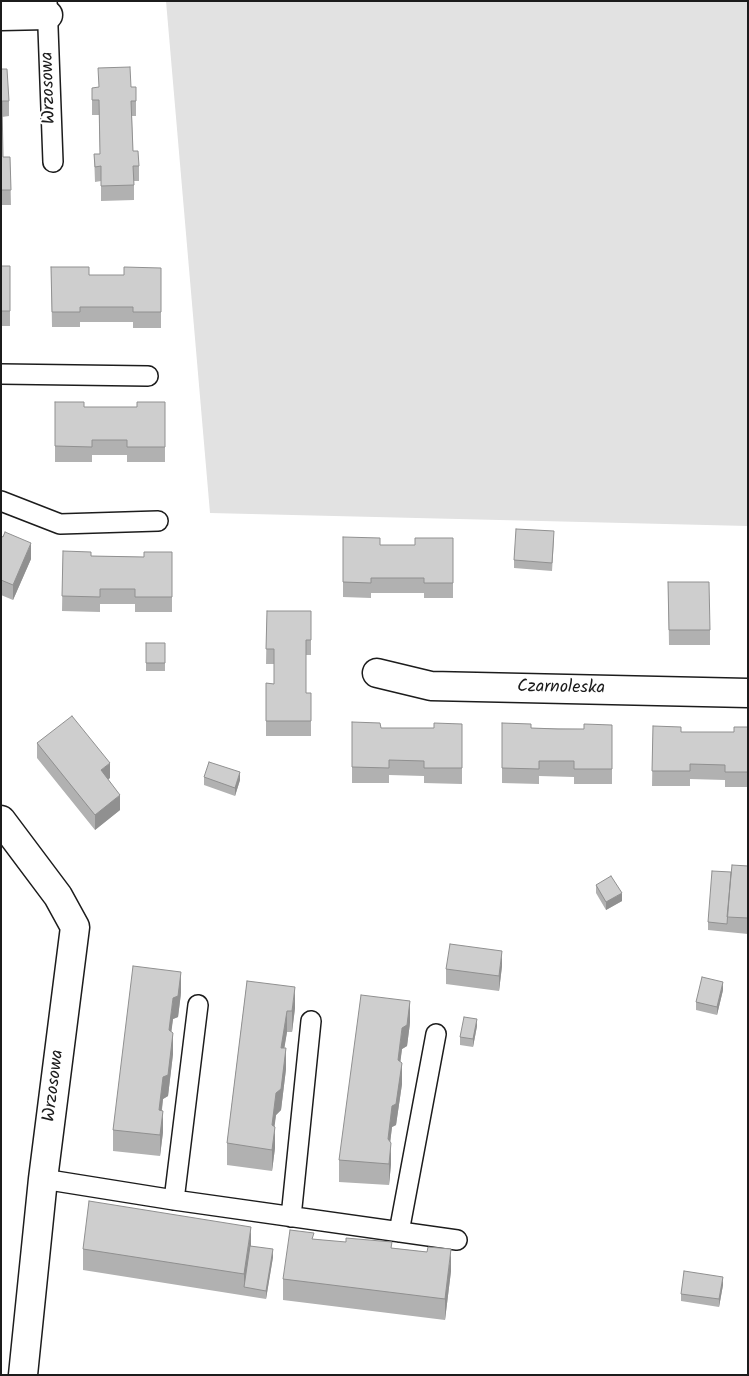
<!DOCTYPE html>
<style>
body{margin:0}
#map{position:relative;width:749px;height:1376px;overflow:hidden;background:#fff;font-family:Kalam,sans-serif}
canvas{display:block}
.frame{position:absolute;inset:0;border:2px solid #1c1c1c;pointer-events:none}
</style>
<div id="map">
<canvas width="749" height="1376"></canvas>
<div class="frame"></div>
</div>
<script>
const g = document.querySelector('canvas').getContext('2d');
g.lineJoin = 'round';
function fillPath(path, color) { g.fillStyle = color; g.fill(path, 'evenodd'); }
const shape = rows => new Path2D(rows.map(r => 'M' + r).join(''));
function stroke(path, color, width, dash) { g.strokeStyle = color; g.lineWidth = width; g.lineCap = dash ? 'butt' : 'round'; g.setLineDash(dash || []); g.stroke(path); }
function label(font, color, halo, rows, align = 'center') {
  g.font = font + ' Kalam,sans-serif'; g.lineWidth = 4; g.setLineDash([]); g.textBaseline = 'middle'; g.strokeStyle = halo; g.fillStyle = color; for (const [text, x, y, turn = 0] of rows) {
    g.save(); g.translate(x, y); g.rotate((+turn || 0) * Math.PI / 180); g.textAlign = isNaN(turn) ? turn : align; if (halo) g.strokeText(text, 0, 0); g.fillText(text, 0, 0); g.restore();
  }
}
fillPath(shape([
 [166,1,748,1,748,526,210,513]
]), '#e2e2e2');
const service = shape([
 [47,1,53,162],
 [1,374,148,376],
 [1,501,60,524,158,521],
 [43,1179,174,1200,457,1240],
 [174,1200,198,1005],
 [291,1217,311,1021],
 [399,1232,436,1034]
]);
const minor = shape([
 [1,16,48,15],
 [377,673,431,686,748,693],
 [1,820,58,896,75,927,43,1179,23,1375]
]);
stroke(service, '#1c1c1c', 22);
stroke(minor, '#1c1c1c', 31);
stroke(service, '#fff', 19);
stroke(minor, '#fff', 28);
fillPath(shape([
 [1,69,9,101,9,116,2,117,3,157,10,157,11,205,1,205],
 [136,87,136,116,132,116,133,151,139,166,139,181,134,181,134,200,101,201,101,181,95,182,94,154,100,154,99,115,92,115,92,88],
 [1,266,10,266,10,326,1,326],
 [51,267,89,275,124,275,161,268,161,328,133,328,133,322,80,322,80,327,52,327],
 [55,402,84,407,137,407,165,402,165,462,127,462,127,455,92,455,92,462,55,462],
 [1,536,31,559,13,600,1,595],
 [343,537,380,545,415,545,453,538,453,598,424,598,424,593,371,593,371,598,343,597],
 [554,539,552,571,514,568,514,560],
 [63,551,91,556,144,557,172,552,172,612,135,612,135,604,100,604,100,612,62,611],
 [668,582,710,630,710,645,669,645],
 [267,611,311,611,311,655,306,655,306,693,311,693,311,736,266,736,266,683,274,684,274,664,266,664],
 [146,643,165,643,165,671,146,671],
 [352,722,381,728,434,728,462,724,462,784,424,783,424,776,389,775,389,783,352,783],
 [502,723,531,728,584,729,612,725,612,784,574,784,574,777,539,776,539,784,502,783],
 [653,726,681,732,734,732,748,727,748,787,725,787,725,780,690,779,690,786,652,786],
 [37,743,110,778,108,779,120,810,95,830,37,758],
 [204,777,240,780,235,796,204,785],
 [748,866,748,934,708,930,708,922,731,872],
 [596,885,622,901,606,910,596,893],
 [502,966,499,991,446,984,446,969],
 [247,981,295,1008,292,1032,287,1032,284,1048,286,1069,281,1110,276,1115,274,1126,275,1148,272,1171,227,1165,227,1143],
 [723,990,717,1015,696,1010,696,1002],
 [181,993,178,1017,173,1019,171,1031,173,1054,168,1096,163,1099,162,1110,163,1132,160,1156,113,1151,113,1130],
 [410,1023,407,1046,402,1049,400,1062,402,1084,396,1125,392,1127,390,1142,391,1164,389,1185,339,1182,339,1160],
 [477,1026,473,1047,460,1045,460,1037],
 [314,1239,427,1252,451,1271,445,1320,283,1300,283,1279],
 [251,1246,273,1257,266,1299,83,1270,83,1249],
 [723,1285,719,1307,681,1301,681,1294]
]), '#b1b1b1');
fillPath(shape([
 [31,543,31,559,13,600,13,585],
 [110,763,110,778,101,785,101,770],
 [240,772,240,780,235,796,235,788],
 [120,795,120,810,95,830,95,815],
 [622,893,622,901,606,910,606,902],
 [502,951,502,966,499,991,499,976],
 [181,972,181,993,178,1017,173,1019,169,1051,169,1030,173,998],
 [723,982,723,990,717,1015,717,1007],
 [295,987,295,1008,292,1032,292,1011],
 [410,1001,410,1023,407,1046,402,1049,398,1081,398,1060,402,1028],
 [287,1011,287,1032,281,1069,281,1048],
 [477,1019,477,1026,473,1047,473,1039],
 [173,1033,173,1054,168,1096,163,1099,159,1131,159,1110,163,1077],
 [286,1048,286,1069,281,1110,276,1115,272,1147,272,1125,276,1093],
 [402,1063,402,1084,396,1125,392,1127,388,1161,388,1139,392,1106],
 [163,1111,163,1132,160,1156,160,1135],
 [275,1127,275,1148,272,1171,272,1150],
 [391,1143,391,1164,389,1185,389,1164],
 [251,1227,251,1248,244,1287,244,1274],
 [273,1249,273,1257,266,1299,266,1291],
 [451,1249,451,1271,445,1320,445,1299],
 [723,1277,723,1285,719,1307,719,1299]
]), '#909090');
const building = shape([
 [130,67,131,87,136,87,136,101,131,101,133,151,138,151,139,166,133,166,134,185,101,186,101,166,95,167,94,154,100,154,99,100,92,100,92,88,99,87,98,68,130,67],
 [1,69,7,69,9,101,2,101,3,157,10,157,11,190,1,190,1,69],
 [1,266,10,266,10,311,1,311,1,266],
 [51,267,89,267,89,275,124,275,124,267,161,268,161,312,133,312,133,307,80,307,80,312,52,312,51,267],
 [55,402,84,402,84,407,137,407,137,402,165,402,165,447,127,447,127,440,92,440,92,447,55,446,55,402],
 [516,529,554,531,552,563,514,560,516,529],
 [5,532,31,543,13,585,1,580,1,536,3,537,5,532],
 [343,537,380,538,380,545,415,545,415,538,453,538,453,583,424,583,424,578,371,578,371,583,343,582,343,537],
 [63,551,91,552,91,556,144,557,144,552,172,552,172,597,135,597,135,589,100,589,100,597,62,596,63,551],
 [668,582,709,582,710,630,669,630,668,582],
 [267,611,311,611,311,640,306,640,306,693,311,693,311,721,266,721,266,683,274,684,274,649,266,649,267,611],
 [146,643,165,643,165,663,146,663,146,643],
 [72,716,110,763,101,770,120,795,95,815,37,743,72,716],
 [352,722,380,723,381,728,434,728,434,723,462,724,462,768,424,768,424,761,389,760,389,768,352,767,352,722],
 [502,723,531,724,531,728,558,729,584,729,584,724,612,725,612,769,574,769,574,761,539,761,539,769,502,768,502,723],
 [653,726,681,727,681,732,734,732,734,727,748,727,748,772,725,772,725,765,690,764,690,771,652,771,653,726],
 [209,762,240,772,235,788,204,777,209,762],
 [732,865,748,866,748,918,727,917,732,865],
 [712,871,731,872,727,924,708,922,712,871],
 [611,876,622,893,606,902,596,885,611,876],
 [450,944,502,951,499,976,446,969,450,944],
 [133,966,181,972,178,996,173,998,169,1030,173,1033,168,1075,163,1077,159,1110,163,1111,160,1135,113,1130,133,966],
 [702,977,723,982,717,1007,696,1002,702,977],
 [247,981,295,987,292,1011,287,1011,281,1048,286,1048,281,1089,276,1093,272,1125,275,1127,272,1150,227,1143,247,981],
 [361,995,410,1001,407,1025,402,1028,398,1060,402,1063,396,1104,392,1106,388,1139,391,1143,389,1164,339,1160,361,995],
 [464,1017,477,1019,473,1039,460,1037,464,1017],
 [89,1201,251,1227,244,1274,83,1249,89,1201],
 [290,1230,314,1233,312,1239,346,1242,346,1238,392,1242,391,1248,427,1252,428,1247,451,1249,445,1299,283,1279,290,1230],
 [250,1246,273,1249,266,1291,244,1287,250,1246],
 [684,1271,723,1277,719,1299,681,1294,684,1271]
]);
fillPath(building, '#cecece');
stroke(building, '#909090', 1);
label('18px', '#1c1c1c', '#fff', [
 ["Wrzosowa",50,88,-92],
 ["Czarnoleska",561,689,1],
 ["Wrzosowa",55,1086,-83]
]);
</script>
